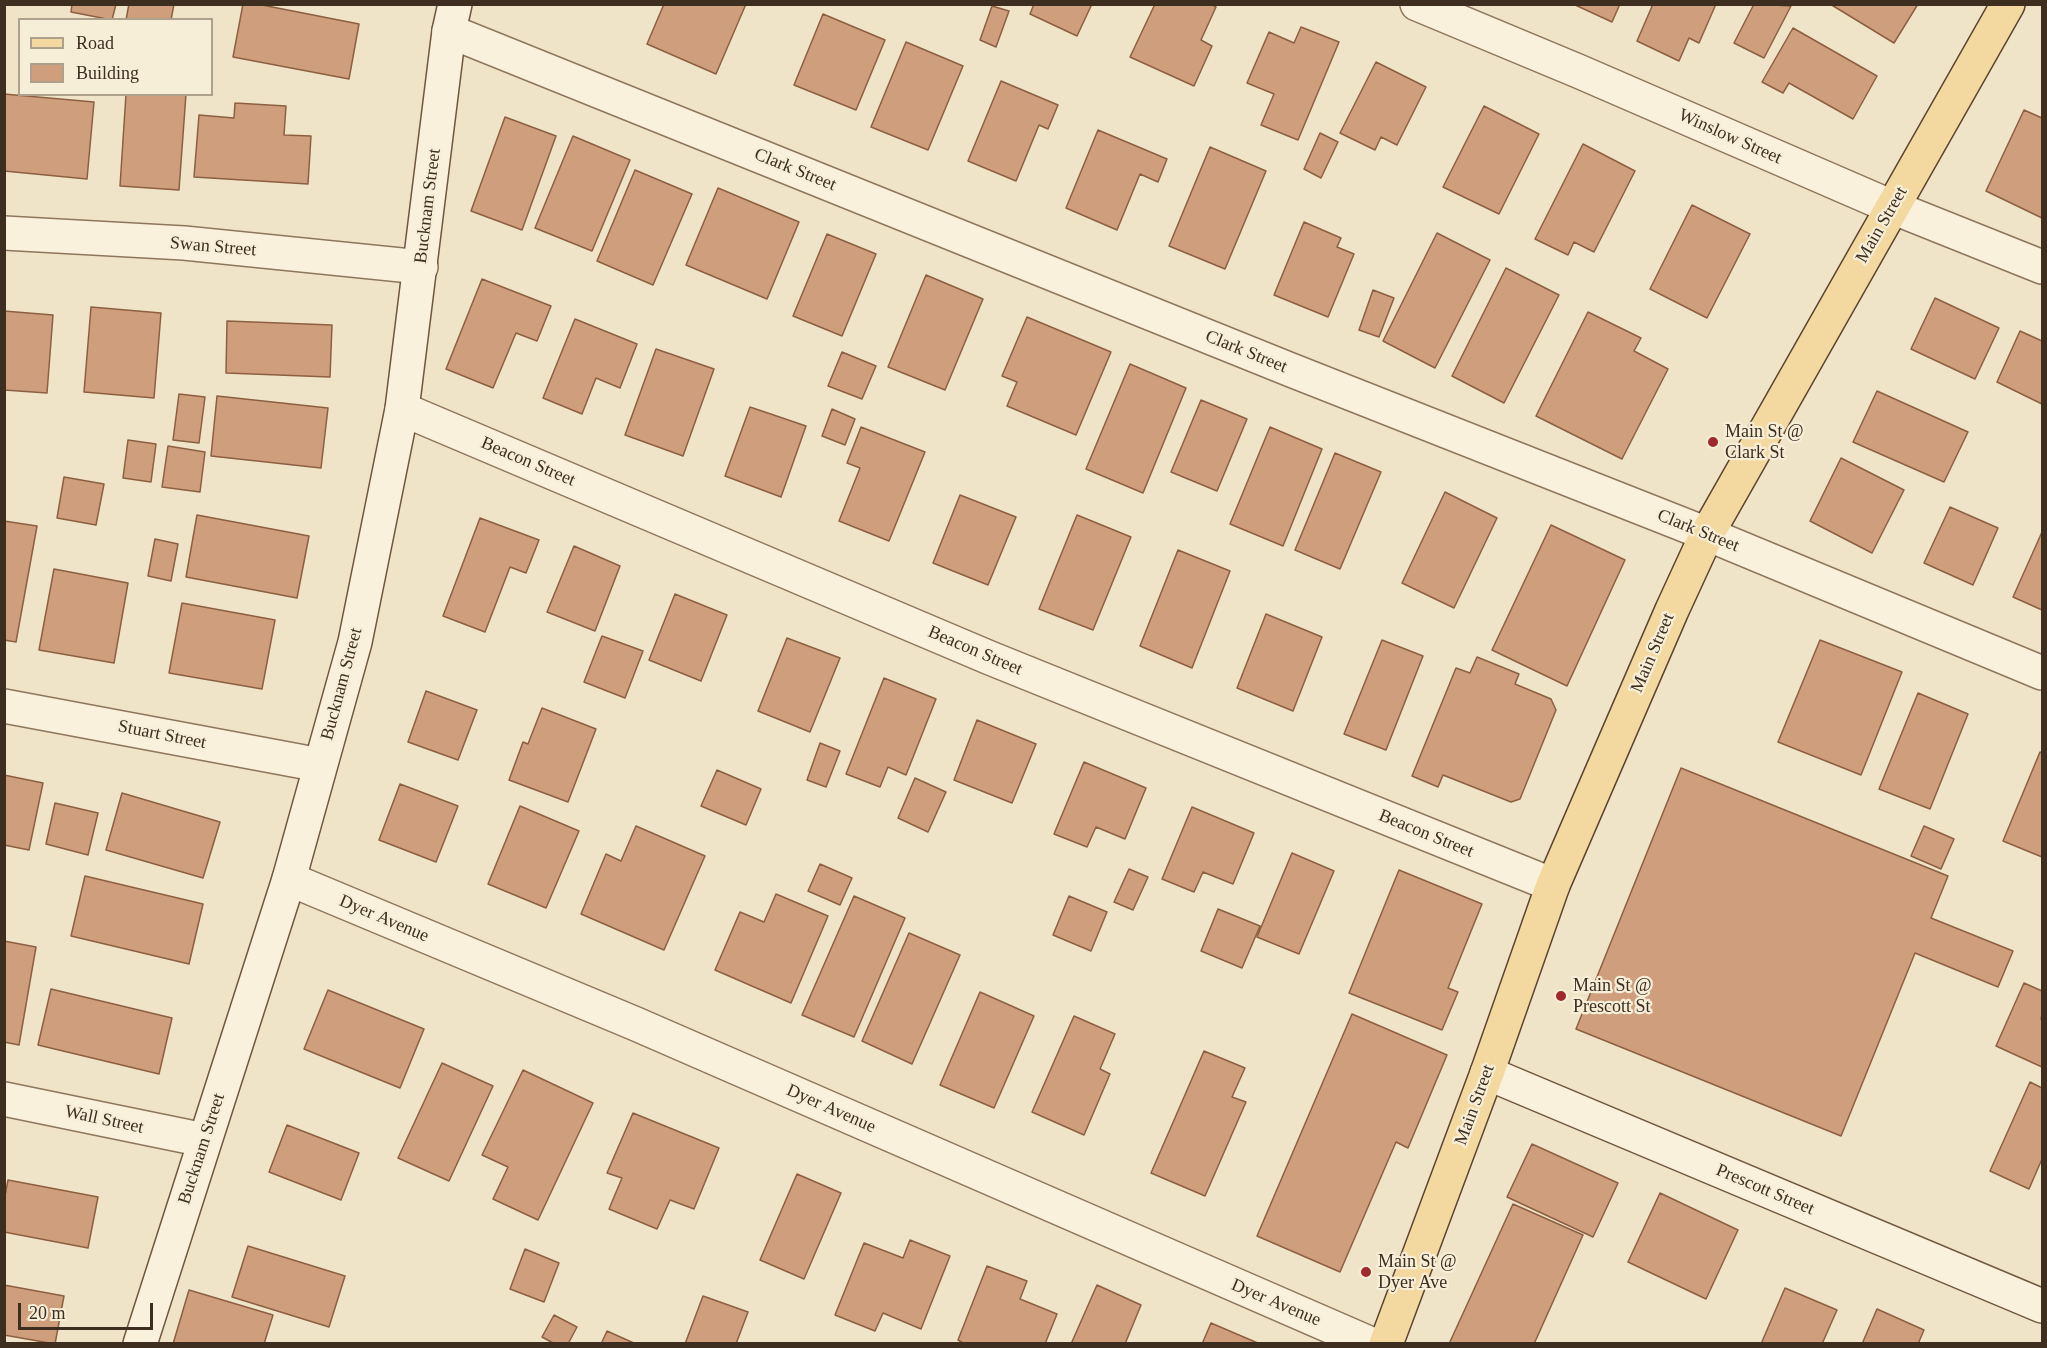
<!DOCTYPE html>
<style>
body{margin:0}
#map{position:relative;width:2047px;height:1348px;overflow:hidden;background:#f0e4c8;font-family:"Times New Roman",serif}
canvas{display:block}
.frame{position:absolute;inset:0;border:6px solid #3d2e20;pointer-events:none}
.legend{position:absolute;left:18px;top:18px;width:195px;height:78px;box-sizing:border-box;background:#f7eed8;border:2px solid #ada18e;margin:0;padding:8px 10px;list-style:none;font-size:18px;color:#3d2e20}
.legend li{display:flex;align-items:center;gap:12px;height:30px}
.legend b{width:30px;border:2px solid #ada18e}
.scale{position:absolute;left:18px;top:1303px;width:135px;height:27px;box-sizing:border-box;border:3px solid #3d2e20;border-top:0;padding-left:8px;font-size:18px;line-height:21px;white-space:nowrap;color:#3d2e20;-webkit-text-stroke:4px #f7eed8;paint-order:stroke}
</style>
<div id="map">
<canvas width="2047" height="1348"></canvas>
<div class="frame"></div>
<ul class="legend">
<li><b style="height:8px;background:#f3d9a0"></b>Road</li>
<li><b style="height:16px;background:#cf9f7d"></b>Building</li>
</ul>
<div class="scale">20 m</div>
</div>
<script>
const g = document.querySelector('canvas').getContext('2d');
g.lineJoin = 'round';
function fillPath(path, color) { g.fillStyle = color; g.fill(path, 'evenodd'); }
const shape = rows => new Path2D(rows.map(r => 'M' + r).join(''));
function stroke(path, color, width, dash) { g.strokeStyle = color; g.lineWidth = width; g.lineCap = dash ? 'butt' : 'round'; g.setLineDash(dash || []); g.stroke(path); }
function label(font, color, halo, rows, align = 'center') {
  g.font = font + ' "Times New Roman",serif'; g.lineWidth = 4.5; g.setLineDash([]); g.textBaseline = 'middle'; g.strokeStyle = halo; g.fillStyle = color; for (const [text, x, y, turn = 0] of rows) {
    g.save(); g.translate(x, y); g.rotate((+turn || 0) * Math.PI / 180); g.textAlign = isNaN(turn) ? turn : align; if (halo) g.strokeText(text, 0, 0); g.fillText(text, 0, 0); g.restore();
  }
}
const building = shape([
 [72,4,116,4,112,20,71,12,72,4],
 [129,4,174,4,171,20,126,20,129,4],
 [243,4,257,4,359,24,349,79,233,57,243,4],
 [664,4,746,4,716,74,647,44,664,4],
 [1034,4,1092,4,1077,36,1030,14,1034,4],
 [1155,4,1211,4,1216,7,1201,40,1212,46,1194,86,1130,57,1155,4],
 [1573,4,1620,4,1612,22,1573,4],
 [1653,4,1716,4,1699,43,1689,38,1679,61,1637,41,1653,4],
 [1754,4,1791,6,1764,58,1734,43,1754,4],
 [1830,4,1918,4,1894,43,1830,4],
 [992,6,1009,11,996,47,980,40,992,6],
 [823,14,885,40,856,110,794,85,823,14],
 [1301,27,1339,42,1298,140,1261,125,1274,94,1247,83,1269,32,1294,43,1301,27],
 [1793,28,1877,76,1853,119,1789,83,1783,93,1762,82,1793,28],
 [906,42,963,66,928,150,871,127,906,42],
 [1376,62,1426,87,1397,145,1381,137,1375,150,1340,133,1376,62],
 [1001,81,1058,105,1048,129,1039,125,1016,181,968,161,1001,81],
 [4,94,94,102,87,179,4,171,4,94],
 [126,94,186,94,179,190,120,186,126,94],
 [235,103,286,106,284,135,311,136,308,184,194,177,199,115,234,118,235,103],
 [1484,106,1539,134,1499,214,1443,187,1484,106],
 [2024,110,2042,118,2042,218,1986,191,2024,110],
 [505,117,556,136,522,230,471,211,505,117],
 [1098,130,1167,159,1158,182,1140,174,1117,230,1066,208,1098,130],
 [1320,133,1338,142,1321,178,1304,169,1320,133],
 [573,136,630,160,592,251,535,228,573,136],
 [1583,144,1635,171,1594,252,1574,242,1568,255,1535,239,1583,144],
 [1210,147,1266,171,1225,269,1169,246,1210,147],
 [635,170,692,194,653,285,597,261,635,170],
 [718,188,799,222,767,299,686,265,718,188],
 [1692,205,1750,234,1707,318,1650,289,1692,205],
 [1304,222,1341,238,1337,247,1354,254,1328,317,1274,295,1304,222],
 [1437,233,1490,260,1435,368,1383,341,1437,233],
 [827,234,876,254,842,336,793,316,827,234],
 [1506,268,1559,295,1504,403,1452,376,1506,268],
 [926,275,983,299,945,390,888,367,926,275],
 [482,279,551,306,537,341,516,333,493,388,446,369,482,279],
 [1373,290,1394,298,1379,337,1359,330,1373,290],
 [1935,298,1999,328,1975,379,1911,349,1935,298],
 [91,307,161,313,154,398,84,392,91,307],
 [4,311,53,315,47,393,4,390,4,311],
 [1588,312,1641,338,1634,351,1668,369,1622,459,1536,416,1588,312],
 [1027,317,1111,352,1076,435,1007,406,1017,382,1002,376,1027,317],
 [575,319,637,344,620,388,596,378,582,414,543,398,575,319],
 [227,321,332,325,330,377,226,373,227,321],
 [2020,331,2042,341,2042,404,1997,382,2020,331],
 [656,349,714,369,683,456,625,435,656,349],
 [842,352,876,366,862,399,828,386,842,352],
 [1130,364,1186,388,1143,493,1086,469,1130,364],
 [1877,391,1968,432,1944,482,1853,442,1877,391],
 [179,394,205,397,199,443,173,440,179,394],
 [217,396,328,408,321,468,211,456,217,396],
 [1201,400,1247,419,1217,491,1171,472,1201,400],
 [750,407,806,426,781,497,725,476,750,407],
 [832,409,855,419,845,445,822,436,832,409],
 [861,427,925,452,889,541,839,521,860,468,847,463,861,427],
 [1270,427,1322,449,1283,546,1230,524,1270,427],
 [128,440,156,444,151,482,123,478,128,440],
 [168,446,205,452,200,492,162,487,168,446],
 [1335,453,1381,472,1340,569,1295,550,1335,453],
 [1841,458,1904,490,1872,553,1810,521,1841,458],
 [64,477,104,484,96,525,57,518,64,477],
 [1445,492,1497,518,1454,608,1402,583,1445,492],
 [960,495,1016,517,988,585,933,563,960,495],
 [1950,507,1998,528,1973,585,1924,563,1950,507],
 [197,515,309,536,297,598,186,577,197,515],
 [1077,515,1131,537,1093,630,1039,609,1077,515],
 [480,518,539,540,526,573,510,567,485,632,443,616,480,518],
 [4,521,37,526,16,642,4,640,4,521],
 [1551,525,1625,560,1567,686,1492,650,1551,525],
 [2042,532,2042,610,2013,597,2042,532],
 [155,539,178,544,171,581,148,576,155,539],
 [574,546,620,566,595,631,547,612,574,546],
 [1178,550,1230,571,1192,668,1140,646,1178,550],
 [54,569,128,583,114,663,39,650,54,569],
 [675,594,727,615,701,681,649,660,675,594],
 [182,603,275,620,262,689,169,673,182,603],
 [1266,614,1322,637,1293,711,1237,688,1266,614],
 [602,636,643,651,625,698,584,682,602,636],
 [787,638,840,658,810,732,758,711,787,638],
 [1382,640,1423,656,1386,750,1344,734,1382,640],
 [1820,640,1902,672,1861,775,1778,742,1820,640],
 [1477,657,1519,674,1515,684,1551,699,1556,710,1520,799,1511,802,1443,775,1438,787,1412,776,1456,668,1470,673,1477,657],
 [884,678,936,699,906,775,888,767,880,787,846,774,884,678],
 [426,691,477,710,458,760,408,742,426,691],
 [1918,693,1968,714,1930,809,1879,789,1918,693],
 [542,708,596,729,568,802,509,780,523,742,528,744,542,708],
 [977,720,1036,744,1012,803,954,780,977,720],
 [820,743,840,751,826,787,807,780,820,743],
 [2040,752,2042,753,2042,857,2003,841,2040,752],
 [1084,762,1146,788,1125,839,1096,827,1087,847,1054,834,1084,762],
 [1681,768,1948,876,1931,918,2013,951,1998,987,1915,953,1841,1136,1576,1029,1681,768],
 [717,770,761,789,746,825,701,806,717,770],
 [4,775,43,783,29,850,4,845,4,775],
 [915,778,946,792,928,832,898,818,915,778],
 [400,784,458,806,436,862,379,840,400,784],
 [122,793,220,822,203,878,106,850,122,793],
 [55,803,98,813,88,855,46,844,55,803],
 [520,806,579,831,546,908,488,884,520,806],
 [1192,807,1254,833,1233,884,1203,872,1194,892,1162,879,1192,807],
 [636,826,705,856,664,950,581,914,606,854,621,861,636,826],
 [1924,826,1954,839,1941,869,1911,856,1924,826],
 [1292,853,1334,871,1299,954,1257,937,1292,853],
 [820,864,852,878,840,905,808,891,820,864],
 [1129,869,1148,877,1133,910,1114,902,1129,869],
 [1399,870,1482,904,1448,988,1458,992,1442,1030,1349,993,1399,870],
 [85,876,203,904,189,964,71,936,85,876],
 [776,894,828,916,791,1003,715,970,740,912,764,922,776,894],
 [854,896,905,918,854,1037,802,1015,854,896],
 [1069,896,1107,912,1091,951,1053,935,1069,896],
 [1218,909,1260,926,1242,968,1201,951,1218,909],
 [909,933,960,955,912,1064,862,1041,909,933],
 [4,941,36,947,19,1045,4,1042,4,941],
 [2024,983,2042,991,2042,1015,2041,1019,2042,1020,2042,1067,1996,1046,2024,983],
 [51,989,172,1018,159,1074,38,1045,51,989],
 [328,990,424,1029,400,1088,304,1049,328,990],
 [980,992,1034,1016,994,1108,940,1085,980,992],
 [1352,1014,1447,1055,1408,1148,1396,1142,1340,1272,1257,1236,1352,1014],
 [1074,1016,1115,1034,1100,1069,1110,1074,1084,1135,1032,1112,1074,1016],
 [1204,1051,1245,1068,1232,1097,1246,1102,1205,1196,1151,1173,1204,1051],
 [442,1063,493,1086,449,1181,398,1158,442,1063],
 [523,1070,593,1103,538,1220,493,1199,508,1167,482,1155,523,1070],
 [2030,1082,2042,1088,2042,1159,2029,1189,1990,1171,2030,1082],
 [633,1113,719,1148,694,1209,670,1200,657,1229,609,1209,622,1178,607,1173,633,1113],
 [287,1125,359,1153,341,1200,269,1172,287,1125],
 [1532,1144,1618,1183,1593,1237,1507,1197,1532,1144],
 [797,1174,841,1193,804,1279,760,1260,797,1174],
 [8,1180,98,1197,88,1248,4,1232,4,1201,8,1180],
 [1660,1193,1738,1230,1706,1299,1628,1262,1660,1193],
 [1513,1204,1583,1235,1534,1344,1449,1344,1513,1204],
 [910,1240,950,1256,921,1329,883,1313,875,1331,835,1315,864,1243,903,1258,910,1240],
 [248,1246,345,1276,329,1327,232,1297,248,1246],
 [525,1249,559,1263,544,1302,510,1289,525,1249],
 [987,1266,1027,1281,1020,1299,1057,1314,1045,1344,965,1344,958,1340,987,1266],
 [4,1285,64,1296,55,1344,4,1335,4,1285],
 [1097,1285,1141,1305,1125,1344,1071,1344,1097,1285],
 [1785,1288,1837,1310,1822,1344,1761,1344,1785,1288],
 [189,1290,273,1315,264,1344,173,1344,189,1290],
 [703,1296,748,1312,736,1344,685,1344,703,1296],
 [1877,1309,1924,1330,1918,1344,1862,1344,1877,1309],
 [554,1315,577,1327,568,1344,555,1344,542,1337,554,1315],
 [1211,1323,1260,1344,1202,1344,1211,1323],
 [607,1331,636,1344,601,1344,607,1331]
]);
fillPath(building, '#cf9f7d');
stroke(building, '#8d5f41', 1.5);
const street = shape([
 [1417,4,1578,71,1892,207,2042,267],
 [449,31,1291,370,1707,534,2042,673],
 [4,233,184,243,421,267],
 [402,409,990,658,1553,885],
 [4,706,320,765],
 [289,879,636,1024,1371,1344],
 [4,1099,204,1140]
]);
const secondary = shape([
 [1487,1073,2042,1306],
 [140,1344,289,879,355,642,402,409,449,31,455,4]
]);
const primary = shape([
 [1386,1344,1487,1073,1553,885,1672,610,1707,534,2008,4]
]);
stroke(street, '#8d765c', 36);
stroke(secondary, '#6f573f', 36);
stroke(primary, '#5b4430', 36);
stroke(street, '#faf1dc', 33);
stroke(secondary, '#faf1dc', 33);
stroke(primary, '#f3d9a0', 33);
for (const [x, y, r, color] of [
 [1713,442,6,"#9e2a2b"],
 [1561,996,6,"#9e2a2b"],
 [1366,1272,6,"#9e2a2b"]
]) { const dot = new Path2D(); dot.arc(x, y, r, 0, 2 * Math.PI); g.fillStyle = color; g.fill(dot); stroke(dot, '#f7eed8', 2); }
label('18px', '#3d2e20', '#f7eed8', [
 ["Winslow Street",1730,137,24],
 ["Clark Street",795,170,22],
 ["Bucknam Street",428,206,-83],
 ["Main Street",1882,225,-60],
 ["Swan Street",213,247,5],
 ["Clark Street",1246,352,22],
 ["Beacon Street",528,462,23],
 ["Clark Street",1698,531,22],
 ["Beacon Street",975,651,23],
 ["Main Street",1653,653,-67],
 ["Bucknam Street",342,684,-75],
 ["Stuart Street",162,735,11],
 ["Beacon Street",1426,834,22],
 ["Dyer Avenue",384,919,23],
 ["Main Street",1475,1105,-70],
 ["Dyer Avenue",831,1109,24],
 ["Wall Street",104,1120,12],
 ["Bucknam Street",202,1149,-72],
 ["Prescott Street",1765,1190,23],
 ["Dyer Avenue",1276,1303,23]
]);
label('18px', '#3d2e20', '#f7eed8', [
 ["Main St @",1725,432],
 ["Clark St",1725,453],
 ["Main St @",1573,986],
 ["Prescott St",1573,1007],
 ["Main St @",1378,1262],
 ["Dyer Ave",1378,1283]
], 'left');
</script>
